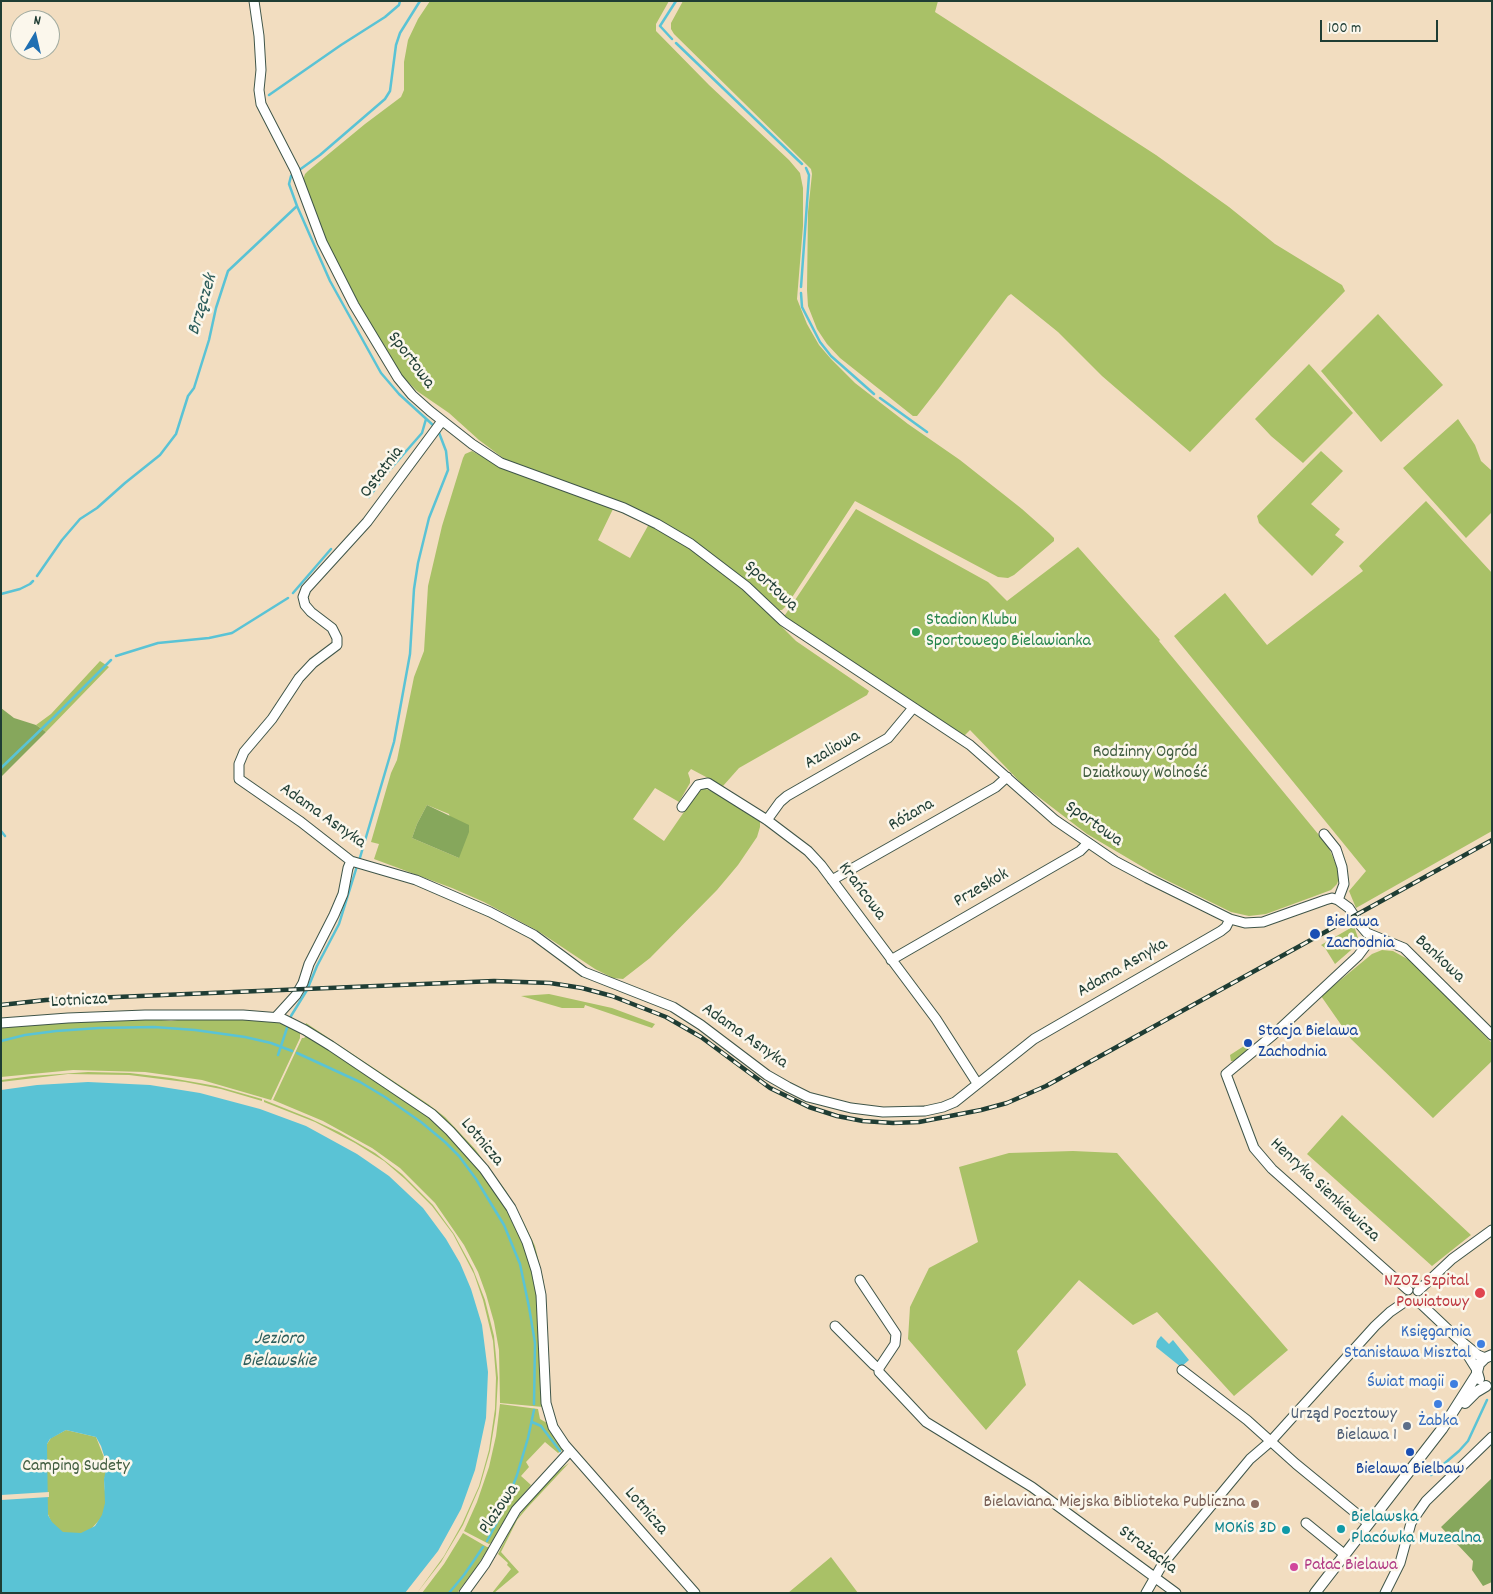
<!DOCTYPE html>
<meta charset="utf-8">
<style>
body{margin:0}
#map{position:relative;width:1493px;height:1594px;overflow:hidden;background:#f2ddc0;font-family:Dekko,sans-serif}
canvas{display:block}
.frame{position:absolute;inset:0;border:2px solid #1f3d34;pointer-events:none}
.north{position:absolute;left:10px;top:10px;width:50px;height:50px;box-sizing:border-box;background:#fbf7ec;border:1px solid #a3ada2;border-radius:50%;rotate:9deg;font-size:14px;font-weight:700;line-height:20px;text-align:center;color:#1f3d34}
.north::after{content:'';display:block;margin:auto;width:18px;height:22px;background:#1f6fb2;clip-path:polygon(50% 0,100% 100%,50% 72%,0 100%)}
.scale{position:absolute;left:1320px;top:20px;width:118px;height:22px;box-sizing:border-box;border:2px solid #1f3d34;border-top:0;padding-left:6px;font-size:15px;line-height:18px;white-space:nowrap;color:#1f3d34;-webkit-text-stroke:4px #fbf7ec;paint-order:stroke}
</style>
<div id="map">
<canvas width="1493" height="1594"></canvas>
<div class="frame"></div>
<div class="north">N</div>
<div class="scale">100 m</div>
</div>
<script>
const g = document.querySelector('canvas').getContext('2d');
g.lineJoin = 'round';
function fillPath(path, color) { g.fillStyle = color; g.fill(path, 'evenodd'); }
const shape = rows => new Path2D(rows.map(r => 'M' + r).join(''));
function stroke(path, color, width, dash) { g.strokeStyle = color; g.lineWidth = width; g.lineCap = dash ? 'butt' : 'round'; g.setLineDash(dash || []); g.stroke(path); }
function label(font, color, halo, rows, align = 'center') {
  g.font = font + ' Dekko,sans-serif'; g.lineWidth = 5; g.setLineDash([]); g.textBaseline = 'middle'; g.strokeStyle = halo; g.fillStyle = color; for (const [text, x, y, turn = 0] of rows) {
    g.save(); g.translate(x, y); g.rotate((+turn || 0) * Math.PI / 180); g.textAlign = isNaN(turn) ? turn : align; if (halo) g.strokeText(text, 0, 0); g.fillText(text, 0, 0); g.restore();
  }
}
fillPath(shape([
 [430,1,669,1,656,24,656,31,709,85,789,160,800,173,803,188,803,226,797,299,807,324,819,345,831,359,855,383,908,424,960,460,1022,509,1049,533,1054,538,1054,541,1014,575,1008,578,998,577,855,501,787,605,782,610,779,610,750,583,716,557,670,526,614,499,507,461,479,440,449,413,417,391,404,378,371,328,325,241,303,180,305,174,308,171,365,124,401,97,404,90,404,62,408,40,418,19],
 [683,1,938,1,935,12,1156,155,1229,207,1275,244,1342,285,1345,291,1190,452,1102,376,1058,332,1011,294,1008,296,939,388,917,416,913,416,840,358,827,344,817,329,808,306,807,290,808,212,812,174,811,169,674,34,671,29,671,23],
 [1378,314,1443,385,1381,442,1321,371],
 [1309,364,1353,413,1303,463,1271,436,1255,419],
 [1458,419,1475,445,1481,461,1492,471,1492,512,1466,538,1403,468],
 [472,451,504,469,613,509,598,540,630,558,649,524,690,548,741,586,796,641,869,691,867,695,739,768,723,786,691,769,688,773,690,779,690,783,679,802,655,788,633,819,664,841,697,793,703,788,717,793,757,818,760,822,760,827,757,837,738,865,717,890,650,958,623,979,613,978,595,969,538,931,484,902,452,888,374,859,379,844,371,842,391,773,397,760,414,677,424,651,428,586,442,526,463,458,465,454],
 [427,805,449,814,459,858,412,838,417,824],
 [1321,451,1343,471,1311,504,1340,529,1335,535,1344,542,1312,576,1259,523,1257,516],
 [1426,501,1492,573,1492,831,1356,908,1349,891,1366,871,1174,636,1225,593,1267,645,1363,571,1359,566],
 [856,509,988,582,1007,601,1078,547,1160,640,1159,641,1328,846,1338,869,1339,878,1337,884,1331,890,1315,896,1266,914,1249,916,1231,912,1158,876,1087,834,1023,785,970,730,963,737,783,618],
 [100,661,109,667,46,732,36,725,51,714],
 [1354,926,1358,938,1358,944,1335,964,1325,948,1321,945],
 [1382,950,1393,951,1411,961,1492,1043,1492,1061,1433,1118,1351,1039,1321,996,1372,954],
 [549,994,612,1008,655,1024,652,1028,585,1005,584,1008,562,1008,521,996],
 [143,1018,171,1021,191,1018,265,1020,283,1024,300,1031,300,1038,271,1100,202,1080,145,1072,73,1070,1,1077,1,1026],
 [306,1023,428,1104,445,1117,475,1149,506,1191,523,1221,535,1246,544,1283,543,1284,530,1239,450,1125,305,1026],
 [307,1035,418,1107,444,1129,475,1163,503,1202,524,1241,537,1289,543,1407,500,1403,499,1350,494,1322,486,1294,478,1272,464,1245,435,1203,400,1168,372,1148,323,1121,273,1100,302,1038,304,1038],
 [1244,1046,1251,1049,1236,1061,1231,1061,1230,1055],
 [88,1072,130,1073,171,1078,216,1086,262,1099,262,1101,221,1089,185,1082,129,1075,68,1074,1,1082,1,1080,32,1076],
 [264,1100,309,1118,339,1132,375,1153,402,1174,433,1205,454,1234,473,1269,485,1300,494,1336,498,1378,496,1414,490,1451,480,1486,463,1525,441,1562,417,1593,444,1556,462,1524,479,1486,489,1450,495,1409,496,1378,493,1341,483,1300,474,1274,453,1234,432,1206,405,1179,384,1161,355,1143,315,1122,264,1102],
 [1342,1115,1471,1235,1432,1266,1307,1154],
 [1073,1151,1117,1153,1288,1350,1234,1396,1157,1312,1133,1325,1079,1280,1017,1351,1026,1385,986,1430,908,1339,910,1307,929,1268,978,1242,959,1167,1009,1153],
 [500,1404,538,1409,540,1419,547,1423,553,1435,564,1449,558,1453,545,1442,526,1462,529,1467,521,1476,531,1485,511,1509,491,1543,489,1544,464,1531,477,1502,489,1467,496,1436],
 [66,1430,96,1437,107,1465,104,1482,106,1501,103,1516,92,1528,91,1535,56,1533,47,1512,47,1444,51,1438],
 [569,1463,528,1507,517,1520,501,1552,519,1572,494,1593,492,1593,511,1569,507,1565,508,1563,498,1554,514,1523,529,1502,562,1468],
 [463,1533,487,1547,489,1547,476,1568,457,1593,422,1593,444,1564],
 [831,1557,858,1593,788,1593]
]), '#a9c167');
fillPath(shape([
 [1,708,14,718,36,725,46,732,1,777],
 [427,805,469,825,469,832,459,858,412,838,417,824],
 [1491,1479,1492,1582,1483,1586,1472,1570,1473,1561,1441,1527]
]), '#86a75c');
fillPath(shape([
 [88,1082,150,1085,200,1093,260,1109,306,1126,357,1154,389,1176,423,1208,446,1239,460,1263,471,1289,482,1325,488,1372,486,1418,475,1470,461,1509,438,1551,405,1593,1,1593,1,1090,37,1085],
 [66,1430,96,1437,101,1446,107,1465,104,1479,105,1503,102,1515,95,1526,81,1533,63,1532,52,1522,48,1515,47,1444,50,1439],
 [1161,1336,1169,1344,1173,1340,1189,1360,1181,1367,1156,1347,1157,1341]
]), '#5ac3d5');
fillPath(shape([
 [49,1492,49,1497,1,1500,1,1495]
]), '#f2ddc0');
stroke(shape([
 [672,39,660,26,676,1],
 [676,43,802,164],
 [269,95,341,45,385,17,399,5,400,1],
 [297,206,330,281,381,373,399,394,434,426],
 [801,287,809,175,806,168],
 [801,293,802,307,820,342,831,356,874,394],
 [880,398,927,432],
 [369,497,387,473,422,433,426,419],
 [37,576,62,540,80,519,97,508,125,483,160,455,176,434,188,396,194,388,209,340,216,308,228,271,297,206,289,184,291,176,320,155,385,99,390,91,396,45,400,33,420,1],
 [293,593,331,549],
 [1,594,20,589,30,584,33,581],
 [116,656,158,643,209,638,232,633,288,598],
 [1,768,54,717,111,660],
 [1,831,5,836],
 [359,861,394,742,410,654,414,589,418,563,429,518,448,470,446,451,438,430],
 [1,1041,25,1035,56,1031,99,1028,154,1027,195,1030,245,1037,271,1043,292,1051],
 [297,1053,360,1082,385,1097,421,1122,445,1142,459,1156,476,1179,504,1225,520,1264,529,1307,535,1343,534,1404],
 [278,1055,291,1016,307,990,317,966,339,924,357,866],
 [532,1422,541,1426,560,1451],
 [1431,1475,1459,1451,1468,1441,1487,1400],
 [487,1541,504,1509,517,1475,528,1438,534,1410],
 [449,1593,464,1575,483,1547]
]), '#5ac3d5', 2.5);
const minor = shape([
 [254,1,259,36,261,70,259,90,261,104,295,170,322,242,354,305,398,378,412,395,430,411,472,444,501,463,624,508,657,524,691,544,746,586,783,621,970,745,1055,820,1115,861,1147,878,1230,919,1245,923,1263,922,1325,900,1332,898,1338,900,1349,908,1361,926,1367,933,1404,948,1492,1035],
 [442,421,367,522,306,589,303,597,305,605,311,612,332,628,337,638,337,645,313,663,299,678,272,719,244,752,239,764,239,779,301,822,351,861,416,880,490,912,534,935,584,972,673,1007,701,1025,767,1075,788,1087,808,1097,851,1108,883,1112,925,1111,943,1107,955,1102,1034,1039,1221,931,1226,927,1230,919],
 [682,807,698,785,708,783,767,820,808,851,821,865,936,1019,977,1083],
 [767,820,780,802,787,796,888,738,913,708],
 [1324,834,1336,849,1342,867,1344,884,1338,900],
 [832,880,996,787,1007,777],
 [1373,936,1358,956,1273,1035,1226,1074,1254,1148,1272,1169,1408,1290],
 [891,960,1080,851,1088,843],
 [276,1017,296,995,303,983,309,964,334,915,343,894,348,868,351,861],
 [1,1023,68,1018,145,1015,243,1015,281,1018,305,1030,331,1046,432,1114,450,1131,484,1169,511,1208,527,1242,536,1270,541,1295,546,1403,553,1427,565,1445,695,1593],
 [860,1280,896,1334,895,1344,879,1368],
 [1418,1291,1452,1259,1492,1230],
 [1419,1302,1456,1337,1478,1355,1485,1358],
 [835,1326,874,1365,879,1368,879,1372,926,1422,1032,1487,1176,1593],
 [1462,1346,1477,1370],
 [1182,1370,1247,1420,1296,1464,1368,1523],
 [1306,1523,1344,1554],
 [464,1593,485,1564,516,1510,570,1451],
 [1146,1593,1162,1565,1250,1459,1271,1441,1375,1326,1390,1312,1406,1301],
 [1385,1593,1400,1563,1411,1523,1419,1511,1426,1501,1492,1437]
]);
const major = shape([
 [1479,1379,1477,1372,1479,1364,1485,1358,1492,1355],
 [1465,1403,1476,1392,1486,1386],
 [1315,1593,1442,1429,1477,1374]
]);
stroke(minor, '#3f5549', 11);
stroke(major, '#3f5549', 12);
stroke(minor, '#fff', 9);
stroke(major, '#fff', 10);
const rail = shape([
 [1,1005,46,1000,494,981,550,983,582,988,612,996,666,1017,701,1037,770,1088,809,1107,837,1116,863,1121,893,1123,919,1122,981,1110,1007,1103,1046,1086,1492,840]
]);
stroke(rail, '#1f3d34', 4.5);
stroke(rail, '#fbf7ec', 2.5, [8]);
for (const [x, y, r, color] of [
 [916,632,5,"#2e9e5b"],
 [1315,934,6,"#1a4fb4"],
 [1248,1043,5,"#1a4fb4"],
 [1480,1293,6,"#e0444e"],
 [1481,1344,5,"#3f7fe0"],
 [1454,1384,5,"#3f7fe0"],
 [1438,1404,5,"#3f7fe0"],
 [1407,1426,5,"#5c6f8a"],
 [1410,1452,5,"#1a4fb4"],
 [1255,1504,5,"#8d6e63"],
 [1341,1529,5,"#0f9aa8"],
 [1286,1530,5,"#0f9aa8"],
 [1294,1567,5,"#d1479c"]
]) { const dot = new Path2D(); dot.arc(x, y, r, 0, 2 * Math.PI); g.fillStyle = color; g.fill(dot); stroke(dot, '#fbf7ec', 2); }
label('18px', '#1f3d34', '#fbf7ec', [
 ["Sportowa",410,361,53],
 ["Ostatnia",383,473,-53],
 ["Sportowa",770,587,42],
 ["Azaliowa",833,751,-30],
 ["Różana",912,816,-30],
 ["Adama Asnyka",322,817,35],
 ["Sportowa",1093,825,35],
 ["Przeskok",982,889,-30],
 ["Krańcowa",861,892,53],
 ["Bankowa",1439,960,43],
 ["Adama Asnyka",1123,969,-30],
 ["Lotnicza",79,1002,-3],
 ["Adama Asnyka",744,1037,35],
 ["Lotnicza",481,1143,50],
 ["Henryka Sienkiewicza",1324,1191,43],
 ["Plażowa",500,1510,-56],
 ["Lotnicza",645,1512,49],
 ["Strażacka",1147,1551,37]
]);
label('18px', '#27864d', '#fbf7ec', [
 ["Stadion Klubu",926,622],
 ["Sportowego Bielawianka",926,643]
], 'left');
label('18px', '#425e41', '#fbf7ec', [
 ["Rodzinny Ogród",1145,754],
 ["Działkowy Wolność",1145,775],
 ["Camping Sudety",76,1468]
]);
label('18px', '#164399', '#fbf7ec', [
 ["Bielawa",1326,924],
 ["Zachodnia",1326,945],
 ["Stacja Bielawa",1258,1033],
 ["Zachodnia",1258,1054],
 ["Bielawa Bielbaw",1410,1471,"center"]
], 'left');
label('18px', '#be3a42', '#fbf7ec', [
 ["NZOZ Szpital",1469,1283],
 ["Powiatowy",1469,1304]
], 'right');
label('18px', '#366cbe', '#fbf7ec', [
 ["Księgarnia",1471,1334],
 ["Stanisława Misztal",1471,1355],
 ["Świat magii",1444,1384],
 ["Żabka",1438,1423,"center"]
], 'right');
label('18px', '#4e5e75', '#fbf7ec', [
 ["Urząd Pocztowy",1397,1416],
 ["Bielawa 1",1397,1437]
], 'right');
label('18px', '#785e54', '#fbf7ec', [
 ["Bielaviana. Miejska Biblioteka Publiczna",1245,1504]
], 'right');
label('18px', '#0d838f', '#fbf7ec', [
 ["Bielawska",1351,1519],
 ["Placówka Muzealna",1351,1540],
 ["MOKiS 3D",1276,1530,"right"]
], 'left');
label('18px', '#b23c85', '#fbf7ec', [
 ["Pałac Bielawa",1304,1567]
], 'left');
label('italic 19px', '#2e5e5c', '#fbf7ec', [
 ["Brzęczek",204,305,-73],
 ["Jezioro",279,1340],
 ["Bielawskie",279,1362]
]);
</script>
